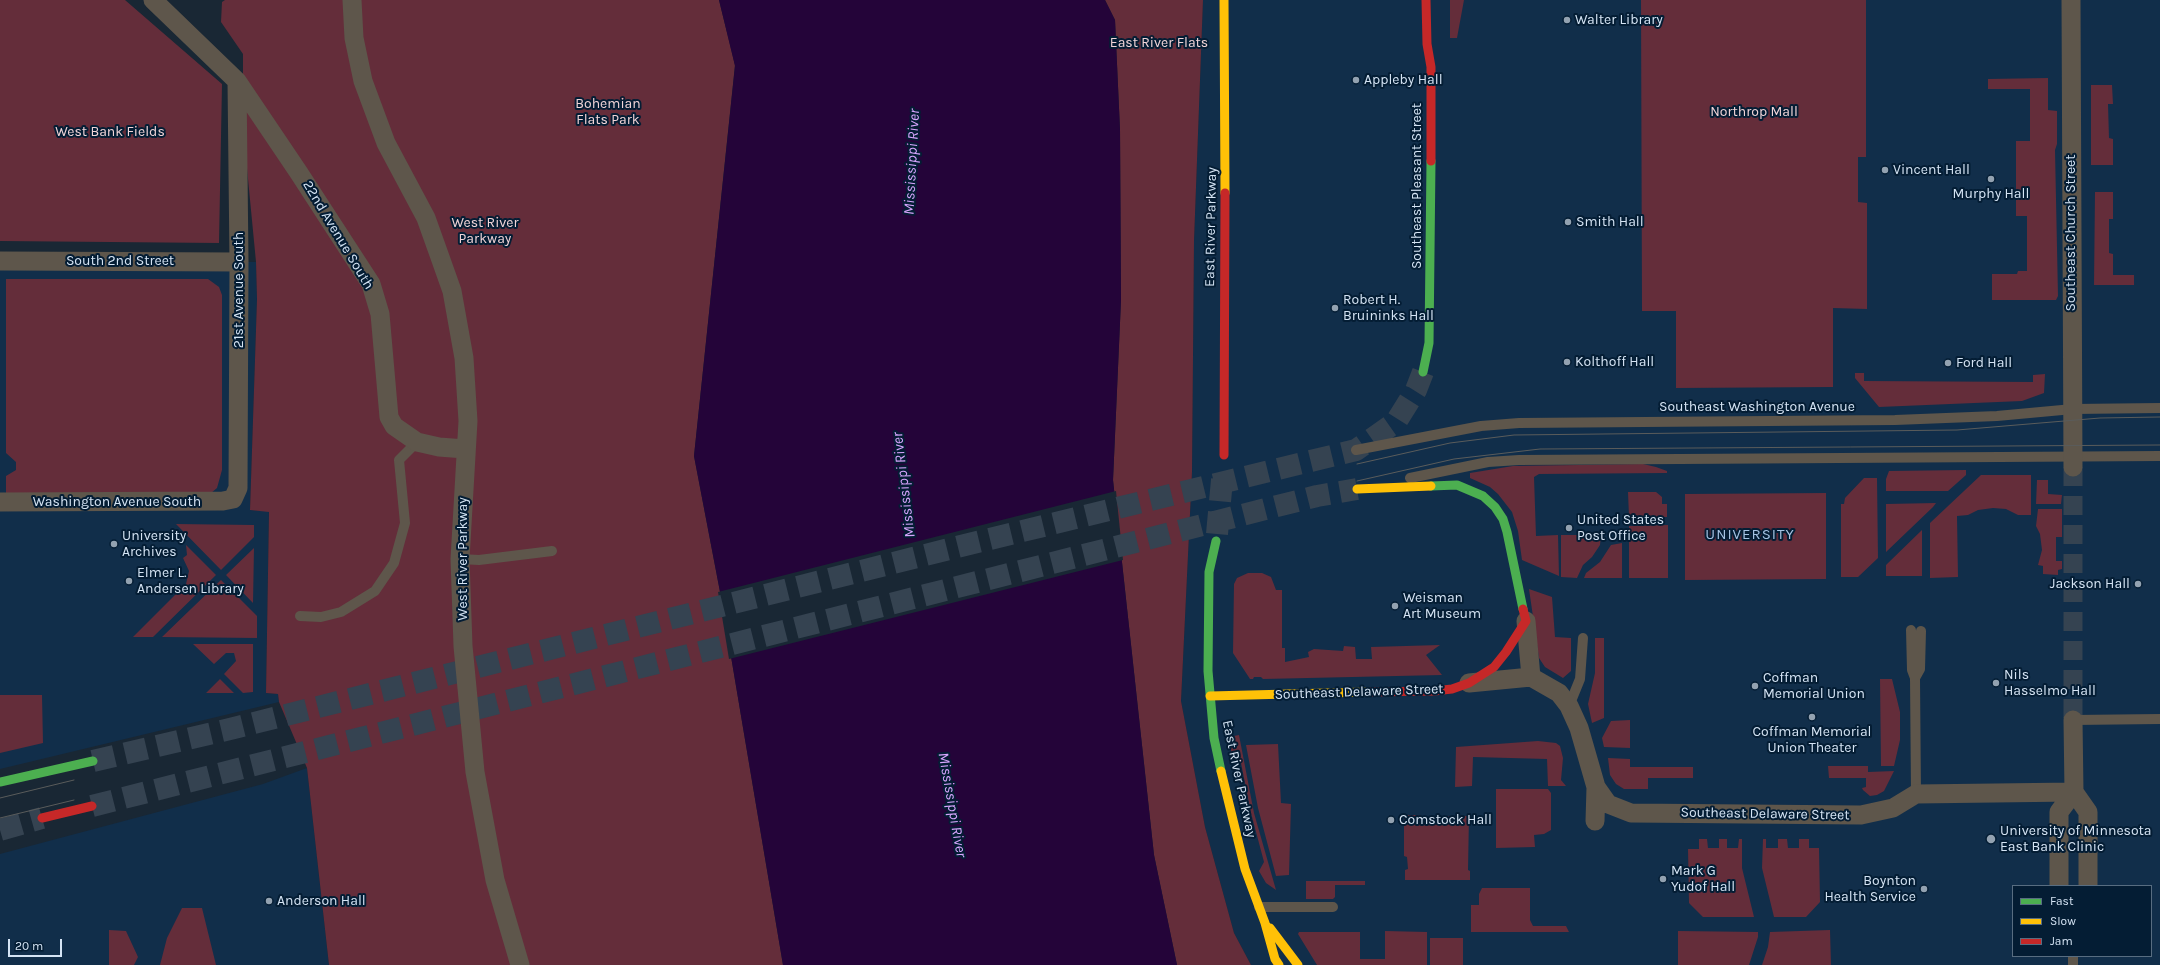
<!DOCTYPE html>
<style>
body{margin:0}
#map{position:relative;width:2160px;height:965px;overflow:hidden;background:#192734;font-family:Karla,sans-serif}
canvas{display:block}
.legend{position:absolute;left:2012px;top:885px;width:140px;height:72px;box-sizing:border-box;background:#041d34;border:1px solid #586d81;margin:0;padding:5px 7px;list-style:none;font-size:12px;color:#d5e4f4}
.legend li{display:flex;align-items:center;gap:8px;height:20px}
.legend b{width:20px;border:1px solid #586d81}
.scale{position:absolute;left:8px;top:939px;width:54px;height:18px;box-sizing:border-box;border:2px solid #d5e4f4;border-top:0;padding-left:5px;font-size:12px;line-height:14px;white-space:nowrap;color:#d5e4f4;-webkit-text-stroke:3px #041d34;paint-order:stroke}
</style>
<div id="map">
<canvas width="2160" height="965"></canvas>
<ul class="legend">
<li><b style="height:5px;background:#4caf50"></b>Fast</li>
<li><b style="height:5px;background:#ffc107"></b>Slow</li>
<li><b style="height:5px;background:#c62828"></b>Jam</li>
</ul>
<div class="scale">20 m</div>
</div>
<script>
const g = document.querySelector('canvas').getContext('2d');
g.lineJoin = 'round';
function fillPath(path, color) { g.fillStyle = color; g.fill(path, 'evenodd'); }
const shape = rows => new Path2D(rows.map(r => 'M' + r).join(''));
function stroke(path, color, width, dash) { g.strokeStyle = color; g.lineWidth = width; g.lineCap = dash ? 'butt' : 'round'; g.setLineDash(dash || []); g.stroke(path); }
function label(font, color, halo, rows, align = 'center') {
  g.font = font + ' Karla,sans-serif'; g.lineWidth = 4; g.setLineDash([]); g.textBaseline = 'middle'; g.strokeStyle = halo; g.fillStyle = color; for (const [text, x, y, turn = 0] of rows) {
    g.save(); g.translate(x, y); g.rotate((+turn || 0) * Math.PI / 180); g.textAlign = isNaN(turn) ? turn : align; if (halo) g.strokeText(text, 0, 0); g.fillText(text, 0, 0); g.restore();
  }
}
fillPath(shape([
 [1203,0,2160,0,2160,965,1251,965,1234,933,1205,827,1181,701,1192,472,1194,241],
 [2013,886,2151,886,2151,956,2013,956],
 [0,261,256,262,257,299,250,510,269,511,266,693,278,694,279,702,0,769],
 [307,768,329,965,0,965,0,854,263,784]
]), '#112e4a');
fillPath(shape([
 [0,0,125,0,222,84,219,243,0,241],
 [225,0,719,0,735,65,694,456,721,597,783,965,329,965,307,768,279,702,278,694,266,693,269,512,250,510,257,299,256,262,243,127,243,54,221,22,222,2],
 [1105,0,1203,0,1194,241,1192,472,1181,701,1205,827,1234,933,1251,965,1177,965,1154,855,1113,480,1121,300,1120,130,1115,20],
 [1450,0,1464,0,1457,38,1450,38],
 [1641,0,1866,0,1866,157,1858,157,1858,202,1867,203,1867,309,1833,308,1833,387,1676,388,1676,311,1642,311],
 [2048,78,2048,110,2057,111,2057,144,2055,150,2058,296,2056,300,1992,300,1992,274,2017,274,2018,271,2027,271,2027,216,2016,216,2016,141,2030,141,2030,89,1988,89,1988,79],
 [2091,85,2112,85,2113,104,2108,104,2109,138,2113,139,2113,165,2091,165],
 [2095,192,2113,192,2113,219,2109,219,2109,253,2113,254,2113,275,2134,275,2134,285,2094,285],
 [6,279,208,279,219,287,222,295,222,470,217,488,211,493,6,493,6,476,16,470,16,462,6,453],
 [1855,373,1864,373,1864,381,2033,382,2033,375,2045,374,2044,393,2022,401,1879,407,1855,378],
 [1643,464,1656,467,1667,471,1667,473,1539,474,1534,477,1536,536,1558,535,1559,576,1522,560,1518,531,1512,512,1498,494,1490,487,1470,478,1470,473,1513,466],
 [1966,470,1966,475,1948,491,1886,491,1886,479,1889,471],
 [1981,475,2031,475,2031,515,2018,515,2006,509,1993,508,1978,510,1968,515,1957,516,1958,577,1930,578,1930,523],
 [1864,478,1877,478,1878,558,1858,577,1841,577,1841,504,1844,504,1845,498],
 [2037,480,2048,480,2048,494,2062,495,2061,504,2036,504],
 [1628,492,1656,492,1662,497,1662,504,1667,504,1667,517,1629,517],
 [1826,493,1826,579,1685,580,1685,494],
 [1936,503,1933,507,1886,552,1886,504],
 [2038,509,2062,509,2062,537,2056,537,2056,561,2062,561,2062,569,2058,570,2058,575,2043,574,2043,566,2038,565,2042,550,2040,534,2036,526],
 [176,524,254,525,254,537,221,570],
 [1668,525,1668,578,1629,578,1629,526],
 [1922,530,1922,576,1886,576,1886,565],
 [1561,535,1601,535,1600,545,1592,557,1583,565,1577,578,1561,577],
 [1622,543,1622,578,1584,578,1586,573,1600,562,1611,545],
 [186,545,216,575,153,637,133,637,186,584,189,571,183,558,187,555],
 [254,548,253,603,226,575],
 [1248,573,1262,573,1271,577,1276,590,1282,590,1282,648,1285,648,1285,662,1309,657,1308,652,1314,649,1343,651,1344,646,1355,647,1356,659,1372,659,1371,647,1440,645,1426,655,1442,675,1263,679,1261,677,1254,677,1253,679,1250,679,1233,653,1234,584,1237,578],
 [221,580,257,616,257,638,162,637],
 [1529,589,1552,597,1555,637,1571,638,1571,671,1563,678,1545,667,1539,658],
 [1595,638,1604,638,1604,718,1592,723,1588,704,1595,673],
 [193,644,253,644,253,692,243,693,224,674,236,661,234,653,226,653,214,664],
 [220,679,234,693,206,693],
 [1880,679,1892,679,1900,712,1900,740,1894,766,1881,766],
 [0,695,42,695,43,743,0,753],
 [1630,720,1630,748,1604,747,1602,738,1611,721],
 [1239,735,1254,813,1276,890,1266,883,1259,871,1264,862,1251,813,1241,763,1232,758,1229,737],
 [1538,741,1556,743,1560,746,1563,758,1561,780,1566,786,1548,786,1547,759,1473,757,1472,786,1455,787,1456,747],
 [1278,744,1281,803,1291,804,1289,875,1276,876,1258,808,1246,745],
 [1608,758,1630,759,1630,767,1693,767,1693,778,1648,778,1648,789,1624,789,1616,784,1610,775],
 [1828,766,1868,766,1868,772,1894,771,1884,791,1877,795,1870,796,1863,790,1862,788,1866,787,1866,778,1829,778],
 [1496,789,1548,789,1551,793,1551,830,1544,834,1534,835,1535,847,1496,848],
 [1404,815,1421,815,1422,824,1447,824,1447,816,1469,816,1468,870,1470,871,1470,880,1405,880,1405,870,1408,869,1407,857,1404,856],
 [1699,839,1707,839,1708,848,1719,848,1719,839,1727,839,1727,848,1738,848,1739,839,1742,839,1742,868,1754,917,1703,917,1689,903,1688,849,1699,849],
 [1763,839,1766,839,1766,848,1778,848,1778,839,1787,839,1788,848,1799,848,1799,839,1809,839,1809,848,1819,848,1820,902,1806,917,1774,917,1762,868],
 [1306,881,1365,881,1365,885,1335,885,1335,897,1333,899,1306,899],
 [1482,888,1530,888,1530,920,1533,926,1566,926,1569,932,1471,932,1471,905,1479,905,1479,894],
 [182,908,202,908,216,965,160,965,167,938],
 [109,930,126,931,138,957,134,965,109,965],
 [1830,930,1831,965,1762,965,1768,947,1770,932],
 [1385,931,1427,932,1427,965,1317,965,1298,934,1299,932,1360,932,1360,959,1385,959],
 [1678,931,1758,932,1758,937,1749,965,1678,965],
 [1430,938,1463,938,1463,965,1430,965]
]), '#642d3a');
fillPath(shape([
 [719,0,1105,0,1115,20,1120,130,1121,300,1113,480,1154,855,1177,965,783,965,721,597,694,456,735,66]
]), '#240439');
fillPath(shape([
 [1116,491,1123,560,729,659,718,592]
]), '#192734');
stroke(shape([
 [2073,467,2073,720]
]), '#354351', 19, [19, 10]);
stroke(shape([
 [1217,534,1223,469],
 [93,761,234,728,965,545,1356,450,1396,422,1416,390,1423,372],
 [92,806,1317,496,1357,489],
 [0,830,42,818]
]), '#354351', 22, [22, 11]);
stroke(shape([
 [1356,450,1481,426,1519,423,1895,420,1997,416,2073,409,2160,408],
 [1410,478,1488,462,1519,460,2160,456],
 [460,559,479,560,552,551],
 [300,616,321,617,341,612,375,591,394,563,405,523,399,460,417,442],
 [1911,630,1912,670,1915,678,1916,794],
 [1915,678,1920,669,1921,631],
 [1569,706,1580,679,1583,638],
 [2073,720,2160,719],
 [1259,907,1333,907],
 [2073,956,2073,965]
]), '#5e564b', 10);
stroke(shape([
 [153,0,237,81,299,173,371,284,380,314,389,417,394,426,417,442,439,447,465,449],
 [352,0,354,38,363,81,386,143,426,218,441,260,452,291,464,358,468,421,460,559,463,646,475,772,495,880,520,965],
 [2071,0,2073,467],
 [0,261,239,262],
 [0,502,223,501,233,499,238,488,239,262,237,81],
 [1526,621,1531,677],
 [1469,683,1531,677,1559,693,1569,706,1579,728,1596,787,1608,804,1631,813,1861,815,1893,808,1916,794,2074,792],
 [2073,720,2074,792,2088,812,2088,886],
 [1595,821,1596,787],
 [2059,886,2059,812,2074,792]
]), '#5e564b', 19);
stroke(shape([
 [1423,372,1429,343,1431,161],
 [1431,486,1457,485,1483,496,1495,507,1503,519,1507,532,1523,609],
 [1216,541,1209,572,1208,671,1214,738,1221,771],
 [0,782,93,761]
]), '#4caf50', 9);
stroke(shape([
 [1224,0,1225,193],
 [1357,489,1431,486],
 [1210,696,1368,692],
 [1221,771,1245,869,1265,923,1275,959,1279,965],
 [1270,928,1298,965]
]), '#ffc107', 9);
stroke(shape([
 [1426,0,1427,44,1431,67,1431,161],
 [1224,455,1225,193],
 [1368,692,1434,691,1452,689,1469,683,1494,667,1506,652,1526,621,1523,609],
 [42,818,92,806]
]), '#c62828', 9);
stroke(shape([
 [1357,464,1450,443,1514,435,1957,430,2100,418,2160,417],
 [1357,481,1454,459,1540,449,2160,445],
 [0,798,74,780],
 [0,818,74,800]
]), '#5a5c5b', 1);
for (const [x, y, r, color] of [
 [1567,20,4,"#93a2b1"],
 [1356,80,4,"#93a2b1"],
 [1885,170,4,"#93a2b1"],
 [1991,179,4,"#93a2b1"],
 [1568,222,4,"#93a2b1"],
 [1335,308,4,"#93a2b1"],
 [1567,362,4,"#93a2b1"],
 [1948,363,4,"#93a2b1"],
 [1569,528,4,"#93a2b1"],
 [114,544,4,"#93a2b1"],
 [129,581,4,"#93a2b1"],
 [2138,584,4,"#93a2b1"],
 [1395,606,4,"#93a2b1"],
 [1996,683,4,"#93a2b1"],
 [1755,686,4,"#93a2b1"],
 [1812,717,4,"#93a2b1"],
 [1391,820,4,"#93a2b1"],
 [1991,839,5,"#93a2b1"],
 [1663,879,4,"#93a2b1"],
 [1924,889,4,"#93a2b1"],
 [269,901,4,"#93a2b1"]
]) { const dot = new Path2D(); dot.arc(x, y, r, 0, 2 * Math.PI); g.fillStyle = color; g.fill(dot); stroke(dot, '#041d34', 1.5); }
label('14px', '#d5e4f4', '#041d34', [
 ["Walter Library",1575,20],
 ["Appleby Hall",1364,80],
 ["Vincent Hall",1893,170],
 ["Murphy Hall",1991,194,"center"],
 ["Smith Hall",1576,222],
 ["Robert H.",1343,300],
 ["Bruininks Hall",1343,316],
 ["Kolthoff Hall",1575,362],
 ["Ford Hall",1956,363],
 ["United States",1577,520],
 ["Post Office",1577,536],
 ["University",122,536],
 ["Archives",122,552],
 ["Elmer L.",137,573],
 ["Andersen Library",137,589],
 ["Jackson Hall",2130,584,"right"],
 ["Weisman",1403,598],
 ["Art Museum",1403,614],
 ["Nils",2004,675],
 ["Hasselmo Hall",2004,691],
 ["Coffman",1763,678],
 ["Memorial Union",1763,694],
 ["Coffman Memorial",1812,732,"center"],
 ["Union Theater",1812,748,"center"],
 ["Comstock Hall",1399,820],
 ["University of Minnesota",2000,831],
 ["East Bank Clinic",2000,847],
 ["Mark G",1671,871],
 ["Yudof Hall",1671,887],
 ["Boynton",1916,881,"right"],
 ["Health Service",1916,897,"right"],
 ["Anderson Hall",277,901]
], 'left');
label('14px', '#f2d5d8', '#041d34', [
 ["East River Flats",1159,43],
 ["Bohemian",608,104],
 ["Flats Park",608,120],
 ["Northrop Mall",1754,112],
 ["West Bank Fields",110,132],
 ["West River",485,223],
 ["Parkway",485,239]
]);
label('14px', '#d5e4f4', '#041d34', [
 ["Southeast Pleasant Street",1417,186,-90],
 ["East River Parkway",1211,227,-89],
 ["Southeast Church Street",2071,233,-90],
 ["22nd Avenue South",338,235,59],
 ["South 2nd Street",120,261],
 ["21st Avenue South",239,290,-90],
 ["Southeast Washington Avenue",1757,407],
 ["Washington Avenue South",117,502],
 ["West River Parkway",463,559,-90],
 ["Southeast Delaware Street",1359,692,-2],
 ["East River Parkway",1239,779,78],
 ["Southeast Delaware Street",1765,814,1]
]);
label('italic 15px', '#d8a5fe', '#041d34', [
 ["Mississippi River",912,162,-87],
 ["Mississippi River",904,485,-97],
 ["Mississippi River",952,805,80]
]);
g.letterSpacing = '1px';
label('15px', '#a6c3e3', '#041d34', [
 ["UNIVERSITY",1750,535]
]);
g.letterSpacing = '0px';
</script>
